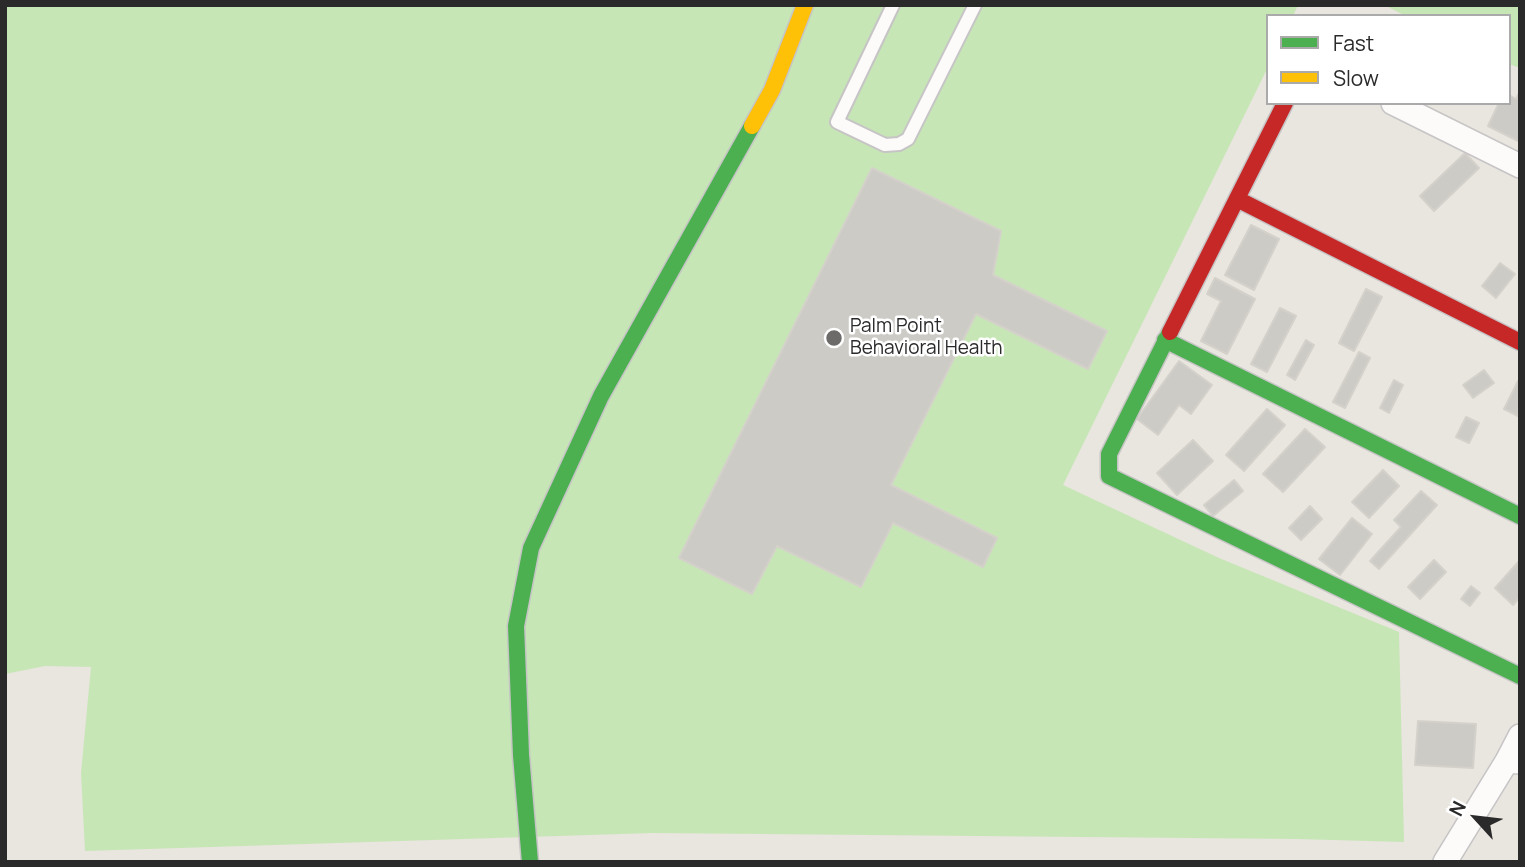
<!DOCTYPE html>
<style>
body{margin:0}
#map{position:relative;width:1525px;height:867px;overflow:hidden;background:#e9e5df;font-family:Manrope,sans-serif}
canvas{display:block}
.frame{position:absolute;inset:0;border:7px solid #2a2a2a;pointer-events:none}
.legend{position:absolute;left:1266px;top:14px;width:245px;height:91px;box-sizing:border-box;background:#fff;border:2px solid #aaa;margin:0;padding:9px 12px;list-style:none;font-size:21px;color:#2a2a2a}
.legend li{display:flex;align-items:center;gap:14px;height:35px}
.legend b{width:35px;border:2px solid #aaa}
.north{position:absolute;left:1441px;top:783px;width:70px;height:70px;-webkit-text-stroke:5px #fff;paint-order:stroke;rotate:297deg;font-size:19px;font-weight:700;line-height:28px;text-align:center;color:#2a2a2a}
.north::after{content:'';display:block;margin:auto;width:24px;height:32px;background:#2a2a2a;clip-path:polygon(50% 0,100% 100%,50% 72%,0 100%)}
</style>
<div id="map">
<canvas width="1525" height="867"></canvas>
<div class="frame"></div>
<ul class="legend">
<li><b style="height:9px;background:#4caf50"></b>Fast</li>
<li><b style="height:9px;background:#ffc107"></b>Slow</li>
</ul>
<div class="north">N</div>
</div>
<script>
const g = document.querySelector('canvas').getContext('2d');
g.lineJoin = 'round';
function fillPath(path, color) { g.fillStyle = color; g.fill(path, 'evenodd'); }
const shape = rows => new Path2D(rows.map(r => 'M' + r).join(''));
function stroke(path, color, width, dash) { g.strokeStyle = color; g.lineWidth = width; g.lineCap = dash ? 'butt' : 'round'; g.setLineDash(dash || []); g.stroke(path); }
function label(font, color, halo, rows, align = 'center') {
  g.font = font + ' Manrope,sans-serif'; g.lineWidth = 5; g.setLineDash([]); g.textBaseline = 'middle'; g.strokeStyle = halo; g.fillStyle = color; for (const [text, x, y, turn = 0] of rows) {
    g.save(); g.translate(x, y); g.rotate((+turn || 0) * Math.PI / 180); g.textAlign = isNaN(turn) ? turn : align; if (halo) g.strokeText(text, 0, 0); g.fillText(text, 0, 0); g.restore();
  }
}
fillPath(shape([
 [5,5,1298,5,1293,16,1268,16,1268,67,1063,485,1219,558,1399,632,1404,842,1297,839,653,833,85,851,81,773,91,667,45,666,5,674],
 [1384,5,1520,5,1520,68,1509,64,1509,16,1406,16]
]), '#c7e6b6');
const building = shape([
 [1520,91,1520,142,1488,126,1499,103,1509,103,1509,95,1516,99,1520,91],
 [1465,153,1479,168,1434,211,1420,196,1465,153],
 [872,168,1001,231,993,275,1107,331,1088,369,976,314,891,485,997,538,983,567,893,523,861,587,777,546,752,594,679,558,872,168],
 [1251,225,1279,239,1254,290,1225,275,1251,225],
 [1500,263,1515,274,1496,298,1482,286,1500,263],
 [1215,278,1255,299,1227,354,1201,341,1221,301,1207,294,1215,278],
 [1366,289,1382,297,1354,351,1339,343,1366,289],
 [1280,308,1296,316,1267,372,1251,364,1280,308],
 [1306,340,1314,345,1295,380,1287,375,1306,340],
 [1359,352,1370,358,1345,408,1333,402,1359,352],
 [1179,361,1212,385,1191,414,1179,405,1158,435,1137,419,1179,361],
 [1484,370,1494,383,1473,398,1463,385,1484,370],
 [1394,380,1403,385,1389,413,1380,408,1394,380],
 [1518,381,1520,382,1518,416,1504,409,1518,381],
 [1267,409,1285,425,1244,471,1226,455,1267,409],
 [1466,417,1479,423,1469,443,1456,437,1466,417],
 [1305,429,1325,447,1283,492,1263,474,1305,429],
 [1193,440,1213,461,1177,495,1157,473,1193,440],
 [1383,470,1399,486,1369,518,1352,502,1383,470],
 [1234,480,1243,491,1213,516,1204,505,1234,480],
 [1421,491,1437,505,1379,569,1370,561,1401,527,1394,520,1421,491],
 [1310,506,1322,519,1301,540,1289,528,1310,506],
 [1352,518,1372,534,1340,575,1319,559,1352,518],
 [1434,560,1446,572,1420,599,1408,587,1434,560],
 [1520,560,1520,597,1513,605,1495,588,1520,560],
 [1471,586,1480,593,1470,606,1461,599,1471,586],
 [1418,721,1476,724,1473,768,1415,765,1418,721]
]);
fillPath(building, '#cdcbc6');
stroke(building, '#d4d1cb', 2);
const lane = shape([
 [893,5,837,122,885,145,899,144,908,139,975,5]
]);
const street = shape([
 [1393,103,1520,166],
 [1507,761,1520,736],
 [1445,862,1507,761,1520,762]
]);
const fast = shape([
 [1170,332,1109,454,1109,476,1520,676],
 [1165,340,1520,516],
 [530,862,521,755,516,626,531,548,601,396,752,126]
]);
const slow = shape([
 [752,126,772,90,805,5]
]);
const jam = shape([
 [1237,199,1520,342],
 [1170,332,1285,103]
]);
stroke(lane, '#c6c4c5', 16);
stroke(street, '#c6c4c5', 26);
stroke(fast, '#c6c4c5', 19);
stroke(slow, '#c6c4c5', 19);
stroke(jam, '#c6c4c5', 19);
stroke(lane, '#fcfbfa', 12);
stroke(street, '#fcfbfa', 23);
stroke(fast, '#4caf50', 16);
stroke(slow, '#ffc107', 16);
stroke(jam, '#c62828', 16);
for (const [x, y, r, color] of [
 [834,338,9,"#6d6b69"]
]) { const dot = new Path2D(); dot.arc(x, y, r, 0, 2 * Math.PI); g.fillStyle = color; g.fill(dot); stroke(dot, '#fff', 2.5); }
label('19px', '#2a2a2a', '#fff', [
 ["Palm Point",850,327],
 ["Behavioral Health",850,349]
], 'left');
</script>
